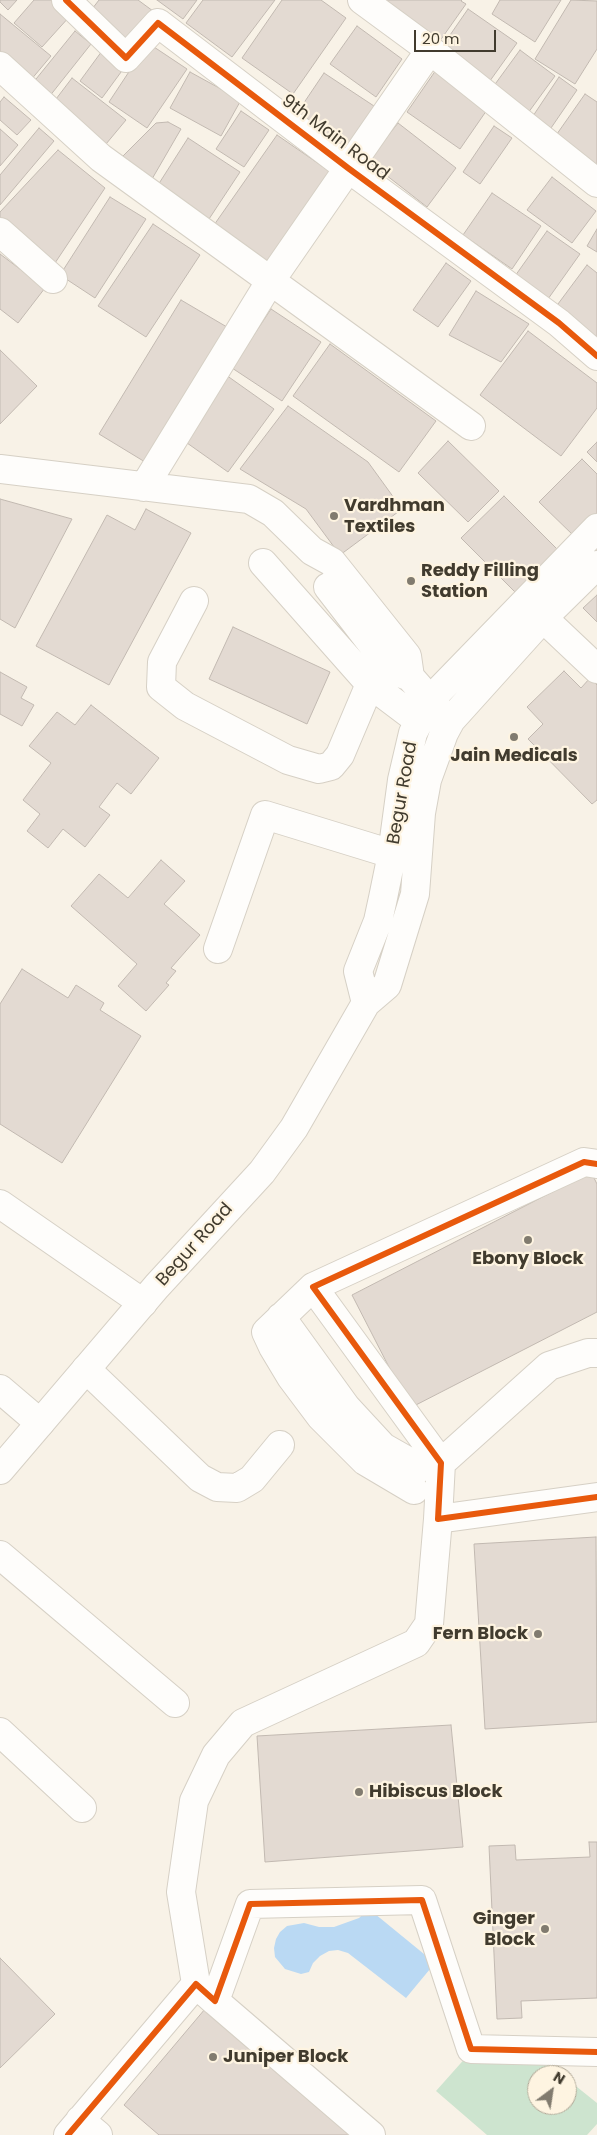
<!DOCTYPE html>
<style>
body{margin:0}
#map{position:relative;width:597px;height:2135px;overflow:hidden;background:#f8f2e7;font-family:Poppins,sans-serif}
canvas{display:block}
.north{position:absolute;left:527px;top:2065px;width:50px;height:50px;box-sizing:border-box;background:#fef4e1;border:1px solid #b2aa99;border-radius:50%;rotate:31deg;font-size:14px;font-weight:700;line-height:20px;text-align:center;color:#413b2e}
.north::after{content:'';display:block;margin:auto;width:18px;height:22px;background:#817b6f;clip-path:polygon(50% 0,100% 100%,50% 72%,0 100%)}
.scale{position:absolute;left:414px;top:30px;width:82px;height:22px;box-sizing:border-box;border:2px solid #413b2e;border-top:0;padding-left:6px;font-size:15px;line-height:18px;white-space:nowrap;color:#413b2e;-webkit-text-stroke:4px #fef4e1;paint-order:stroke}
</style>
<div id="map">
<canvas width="597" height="2135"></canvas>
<div class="north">N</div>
<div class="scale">20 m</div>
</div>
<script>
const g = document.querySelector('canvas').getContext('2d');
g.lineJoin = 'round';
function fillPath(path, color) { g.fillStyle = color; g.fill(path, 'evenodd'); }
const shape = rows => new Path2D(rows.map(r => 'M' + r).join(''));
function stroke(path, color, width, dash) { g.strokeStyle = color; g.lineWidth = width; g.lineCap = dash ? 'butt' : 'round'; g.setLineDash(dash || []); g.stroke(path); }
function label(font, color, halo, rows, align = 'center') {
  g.font = font + ' Poppins,sans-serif'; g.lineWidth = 4.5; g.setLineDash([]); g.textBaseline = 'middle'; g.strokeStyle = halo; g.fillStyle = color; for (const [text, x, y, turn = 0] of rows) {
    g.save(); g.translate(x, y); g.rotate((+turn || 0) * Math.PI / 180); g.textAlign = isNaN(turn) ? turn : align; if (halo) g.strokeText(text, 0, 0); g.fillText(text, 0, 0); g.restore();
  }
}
fillPath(shape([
 [533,2052,561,2075,537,2075,537,2105,567,2105,567,2079,597,2103,597,2124,587,2135,487,2135,436,2091,468,2055]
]), '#cde4cf');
fillPath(shape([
 [369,1909,435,1963,406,1998,348,1953,338,1950,329,1951,320,1956,313,1963,309,1972,301,1974,285,1969,275,1957,274,1948,276,1939,280,1932,287,1926,304,1923,319,1927,334,1927,359,1918]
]), '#bad9f3');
const building = shape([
 [0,0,17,0,8,10,0,2,0,0],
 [34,0,51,0,70,16,42,47,14,23,34,0],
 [99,0,138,0,153,11,127,43,89,13,99,0],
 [157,0,197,0,183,19,157,0],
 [203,0,275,0,232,57,186,23,203,0],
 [282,0,321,0,346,18,293,94,242,58,282,0],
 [385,0,462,0,461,1,466,4,437,45,385,0],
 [500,0,561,0,535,42,492,14,500,0],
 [571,0,597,1,597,49,575,84,535,59,571,0],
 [468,9,517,43,487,85,439,51,468,9],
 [0,14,51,56,30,81,0,55,0,14],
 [357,26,402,59,376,97,330,64,357,26],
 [75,31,91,44,49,97,32,84,75,31],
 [148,43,187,69,147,128,109,102,148,43],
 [520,50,555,76,528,113,493,87,520,50],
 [102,51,124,68,102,98,80,81,102,51],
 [436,70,489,107,460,149,407,112,436,70],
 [190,72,241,100,221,136,170,108,190,72],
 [324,73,377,108,348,152,295,116,324,73],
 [559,77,577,90,551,128,533,116,559,77],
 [72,78,126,120,106,144,53,103,72,78],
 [585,94,597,102,597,172,552,141,585,94],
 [4,97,31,120,17,135,0,120,0,102,4,97],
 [241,111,269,130,244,167,216,149,241,111],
 [168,122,181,129,152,179,119,160,156,123,168,122],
 [398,123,456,168,427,207,368,161,398,123],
 [494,126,512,138,480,184,463,172,494,126],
 [39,128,54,141,0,205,0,175,39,128],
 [0,129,18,145,0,166,0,129],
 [277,135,335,175,272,265,214,225,277,135],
 [188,138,240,172,209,219,158,185,188,138],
 [58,150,105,188,51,269,0,221,0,212,58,150],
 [552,177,596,211,572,243,527,210,552,177],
 [492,193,541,226,512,269,463,235,492,193],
 [110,197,146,219,95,298,60,275,110,197],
 [153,224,200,255,146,337,98,306,153,224],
 [597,229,597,252,587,246,597,229],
 [547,231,580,254,548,299,515,276,547,231],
 [0,254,45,288,18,323,0,309,0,254],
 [446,263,471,281,438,327,413,310,446,263],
 [587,265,597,273,597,340,555,308,587,265],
 [476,291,529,324,501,362,449,335,476,291],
 [181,300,232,330,150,465,99,434,181,300],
 [271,309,321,342,282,401,232,368,271,309],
 [528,331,597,383,597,408,561,456,480,395,528,331],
 [330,344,436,421,399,472,293,396,330,344],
 [0,350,37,386,0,424,0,350],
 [226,375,274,409,228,472,180,438,226,375],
 [288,406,368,462,402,509,340,555,306,509,240,469,288,406],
 [448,441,499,491,468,522,418,473,448,441],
 [597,442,597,462,587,452,597,442],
 [582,459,597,474,597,514,575,537,539,502,582,459],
 [504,496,563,555,520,597,461,538,504,496],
 [0,499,72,519,15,628,0,619,0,499],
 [146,509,191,533,109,685,36,646,107,515,135,530,146,509],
 [597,595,597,622,583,608,597,595],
 [233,627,330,672,307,724,209,679,233,627],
 [564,671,581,688,590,678,597,685,597,800,592,804,528,739,543,724,527,707,564,671],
 [0,672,27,687,21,698,34,705,22,726,0,714,0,672],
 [91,705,159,758,131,794,117,783,99,807,110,815,85,847,63,829,48,848,27,831,40,814,23,800,51,763,29,746,57,712,75,725,91,705],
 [161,860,185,881,164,904,200,935,171,968,176,971,166,983,169,985,146,1011,118,986,137,964,71,906,99,874,128,898,161,860],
 [22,969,68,998,76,985,104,1003,100,1010,141,1036,62,1163,0,1124,0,1004,22,969],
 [591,1172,597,1184,597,1312,410,1408,352,1295,591,1172],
 [596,1537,597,1722,485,1729,474,1544,596,1537],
 [451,1725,463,1847,265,1862,257,1736,451,1725],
 [589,1842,597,1842,597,1998,521,2001,522,2018,497,2019,489,1846,515,1845,516,1860,590,1857,589,1842],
 [0,1958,55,2014,0,2068,0,1958],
 [205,2009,354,2135,159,2135,124,2105,205,2009]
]);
fillPath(building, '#e3dad2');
stroke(building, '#c2b9b1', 1);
const minor = shape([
 [66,0,126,58,158,23,348,168,559,323,597,356],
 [362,0,430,50,597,183],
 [0,66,101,158,471,426],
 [0,232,53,279],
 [0,469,249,499,273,513,312,551,332,562,407,656,410,677,445,717],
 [144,487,271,280,430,50],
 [263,563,370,684,419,721],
 [328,587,392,670,410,677],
 [194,601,162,662,161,687,185,706,288,760,319,769,331,766,340,755,370,684],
 [543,618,597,669],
 [218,949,265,815,392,854],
 [597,1164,584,1162,313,1287,441,1463,438,1519,597,1497],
 [0,1204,143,1303],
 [313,1287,266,1332,273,1347,291,1377,321,1417,365,1461,414,1490],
 [281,1317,346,1407,383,1447,420,1468],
 [86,1369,200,1478,217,1487,237,1488,252,1479,280,1445],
 [0,1389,40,1423],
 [441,1463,549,1366,588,1353,597,1353],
 [0,1555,175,1703],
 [0,1732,82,1808],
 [196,1984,181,1892,194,1801,216,1755,243,1723,416,1643,429,1624,438,1519],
 [215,2001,371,2135],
 [80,2120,98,2135],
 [68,2135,196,1984,215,2001,250,1904,422,1900,471,2049,597,2052]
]);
const major = shape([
 [366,1003,358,971,378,921,383,898,392,854,402,780,413,733,430,700,597,528],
 [0,1470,157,1286,262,1172,294,1128,366,1003,387,985,415,894,421,813,427,780,444,733,451,720,543,618,597,565]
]);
stroke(minor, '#d6d0c5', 30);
stroke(major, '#d6d0c5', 30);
stroke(minor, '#fefdfb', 28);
stroke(major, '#fefdfb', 28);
stroke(shape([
 [66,0,126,58,158,23,348,168,559,323,597,356],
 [597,1164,584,1162,313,1287,441,1463,438,1519,597,1497],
 [68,2135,196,1984,215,2001,250,1904,422,1900,471,2049,597,2052]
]), '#e8590c', 6);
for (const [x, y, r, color] of [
 [334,516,5,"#817b6f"],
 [411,581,5,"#817b6f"],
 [514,737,5,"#817b6f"],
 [528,1240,5,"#817b6f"],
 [538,1634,5,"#817b6f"],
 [359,1792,5,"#817b6f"],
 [545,1929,5,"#817b6f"],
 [213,2057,5,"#817b6f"]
]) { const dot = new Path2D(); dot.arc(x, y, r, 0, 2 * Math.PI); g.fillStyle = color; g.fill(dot); stroke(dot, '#fef4e1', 2); }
label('18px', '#413b2e', '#fef4e1', [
 ["9th Main Road",335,138,37],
 ["Begur Road",403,793,-80],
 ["Begur Road",195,1245,-48]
]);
label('bold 18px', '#413b2e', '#fef4e1', [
 ["Vardhman",344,506],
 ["Textiles",344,527],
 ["Reddy Filling",421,571],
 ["Station",421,592],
 ["Jain Medicals",514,756,"center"],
 ["Ebony Block",528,1259,"center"],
 ["Fern Block",528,1634,"right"],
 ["Hibiscus Block",369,1792],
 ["Ginger",535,1919,"right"],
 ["Block",535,1940,"right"],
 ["Juniper Block",223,2057]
], 'left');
</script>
